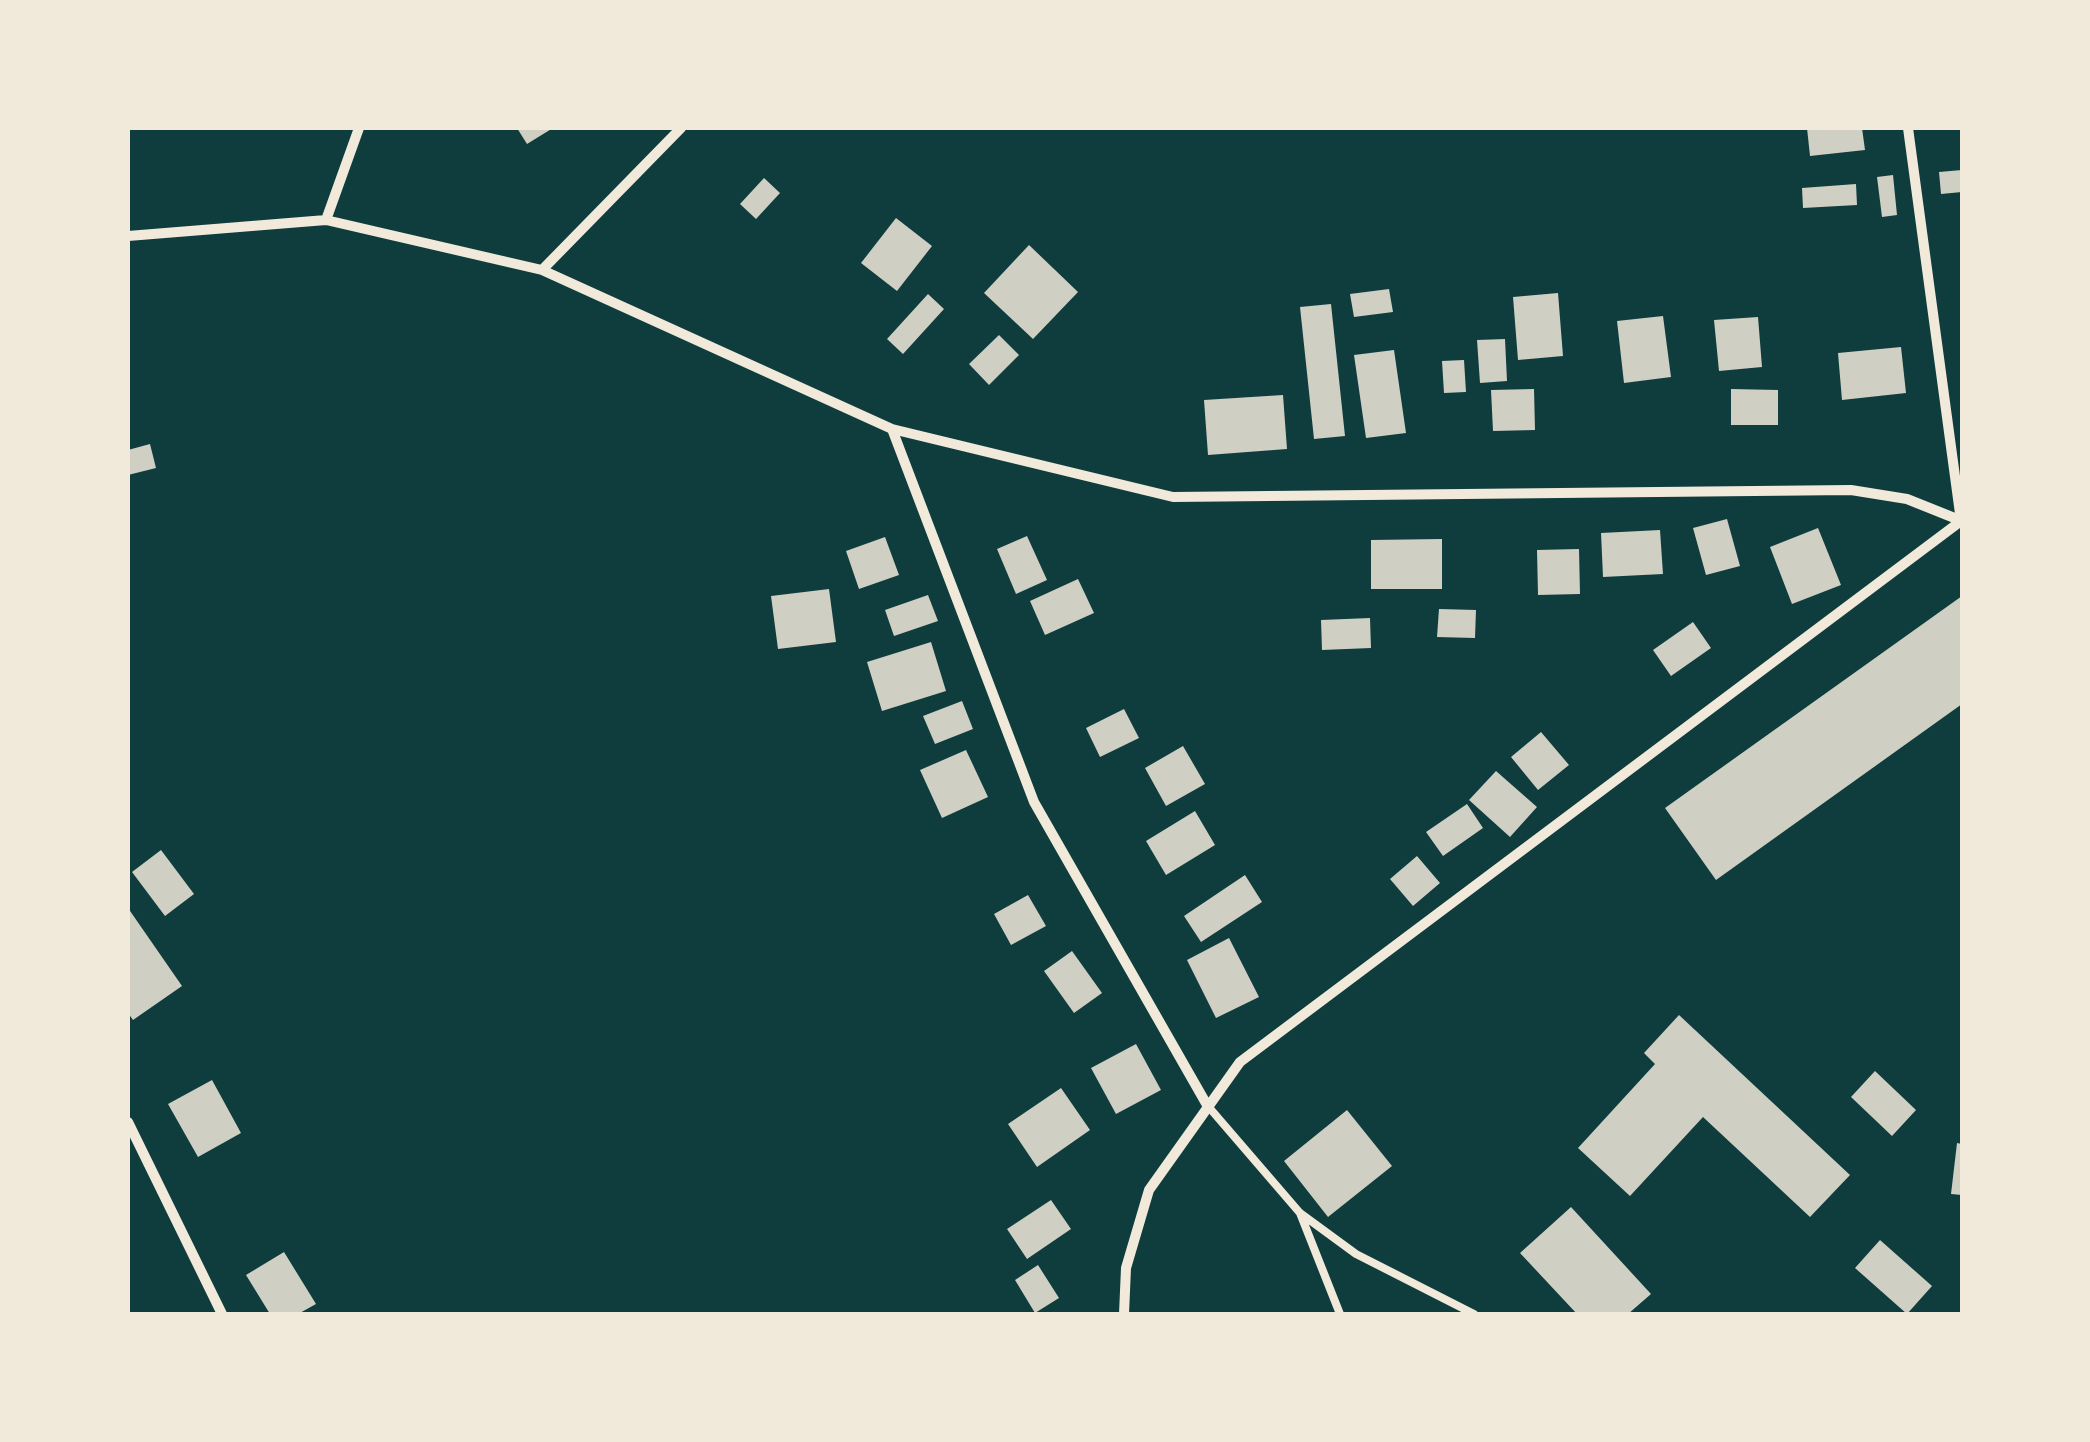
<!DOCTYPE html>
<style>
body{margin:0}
#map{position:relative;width:2090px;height:1442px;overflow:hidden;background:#0f3d3e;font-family:"Sofia Sans Condensed",sans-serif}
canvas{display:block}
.frame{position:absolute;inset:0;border:130px solid #f1e9da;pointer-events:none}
</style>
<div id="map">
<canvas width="2090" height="1442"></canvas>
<div class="frame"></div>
</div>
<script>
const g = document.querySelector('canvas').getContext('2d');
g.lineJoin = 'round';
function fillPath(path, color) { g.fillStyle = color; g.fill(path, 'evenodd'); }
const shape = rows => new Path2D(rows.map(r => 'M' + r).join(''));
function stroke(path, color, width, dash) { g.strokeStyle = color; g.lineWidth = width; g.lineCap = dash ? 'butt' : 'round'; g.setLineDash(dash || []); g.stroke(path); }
fillPath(shape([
 [517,128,553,128,527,144],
 [1807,128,1862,128,1865,150,1810,156],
 [1962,170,1962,192,1941,194,1939,172],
 [1893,175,1897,215,1882,217,1877,177],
 [764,178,780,193,756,219,740,204],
 [1856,184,1857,205,1803,208,1802,188],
 [896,218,932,246,897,291,861,263],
 [1029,245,1078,292,1033,339,984,293],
 [1389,289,1393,312,1354,317,1350,294],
 [1558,293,1563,356,1518,360,1513,297],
 [928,294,944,309,903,354,887,339],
 [1331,304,1345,436,1314,439,1300,307],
 [1663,316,1671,377,1624,383,1617,321],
 [1758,317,1762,367,1719,371,1714,320],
 [999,335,1019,355,989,385,969,364],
 [1505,339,1507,381,1480,383,1477,340],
 [1901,347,1906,393,1842,400,1838,353],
 [1394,350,1406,433,1366,438,1354,355],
 [1464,360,1466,392,1444,393,1442,361],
 [1534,389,1535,430,1493,431,1491,390],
 [1731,389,1778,390,1778,425,1731,425],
 [1283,395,1287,449,1208,455,1204,400],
 [150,444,156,468,128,475,128,450],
 [1727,519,1740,566,1706,575,1693,528],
 [1818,528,1841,585,1792,604,1770,547],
 [1660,530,1663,574,1603,577,1601,533],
 [1027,536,1047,580,1016,594,997,549],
 [885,537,899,575,859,589,846,551],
 [1442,539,1442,589,1371,589,1371,540],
 [1579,549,1580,594,1538,595,1537,550],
 [1078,579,1094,613,1045,635,1030,601],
 [829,589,836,642,778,649,771,596],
 [928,595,938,621,894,636,885,610],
 [1962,596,1962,704,1716,880,1665,808],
 [1439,609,1476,610,1475,638,1437,637],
 [1370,618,1371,648,1322,650,1321,620],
 [1693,622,1711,648,1671,676,1653,650],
 [931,642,946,691,882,711,867,662],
 [962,701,973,729,935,744,923,716],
 [1124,709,1139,738,1100,757,1086,728],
 [1541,732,1569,765,1538,790,1511,757],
 [1183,746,1205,784,1166,806,1145,768],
 [966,750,988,797,942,818,920,770],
 [1496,771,1537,807,1510,837,1469,800],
 [1467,804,1483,828,1443,856,1426,832],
 [1195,811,1215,845,1166,875,1146,841],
 [161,850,194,894,165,916,132,872],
 [1417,856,1440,883,1413,906,1390,879],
 [1245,875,1262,902,1201,942,1184,916],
 [1028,895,1046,926,1011,945,994,914],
 [128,908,182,986,133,1020,128,1013],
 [1229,938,1259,997,1216,1018,1187,960],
 [1072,951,1102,993,1074,1013,1044,971],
 [1679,1015,1850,1175,1810,1217,1703,1117,1630,1196,1578,1148,1655,1064,1644,1053],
 [1136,1044,1161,1090,1116,1114,1091,1068],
 [1875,1071,1916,1110,1892,1136,1851,1097],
 [212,1080,241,1133,198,1157,168,1104],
 [1061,1088,1090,1130,1037,1167,1008,1124],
 [1347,1110,1392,1166,1328,1217,1284,1161],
 [1957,1143,1962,1144,1962,1195,1951,1194],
 [1051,1200,1071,1229,1027,1259,1007,1229],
 [1571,1207,1651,1294,1628,1314,1577,1314,1520,1253],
 [1880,1240,1932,1286,1907,1314,1855,1268],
 [284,1252,316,1304,298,1314,270,1314,246,1275],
 [1038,1265,1059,1298,1035,1313,1015,1280]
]), '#cfcfc3');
stroke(shape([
 [1207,1105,1300,1213,1356,1254,1474,1314],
 [1300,1213,1340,1314]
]), '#f1e9da', 8);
stroke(shape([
 [1908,128,1961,521],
 [326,220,359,128],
 [128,236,326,220,542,270,892,429,1173,497,1851,490,1907,499,1962,521],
 [542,270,681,128],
 [892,429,1034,802,1207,1105],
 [128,1122,222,1314],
 [1124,1314,1126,1268,1149,1190,1240,1062,1961,521]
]), '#f1e9da', 10);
</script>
